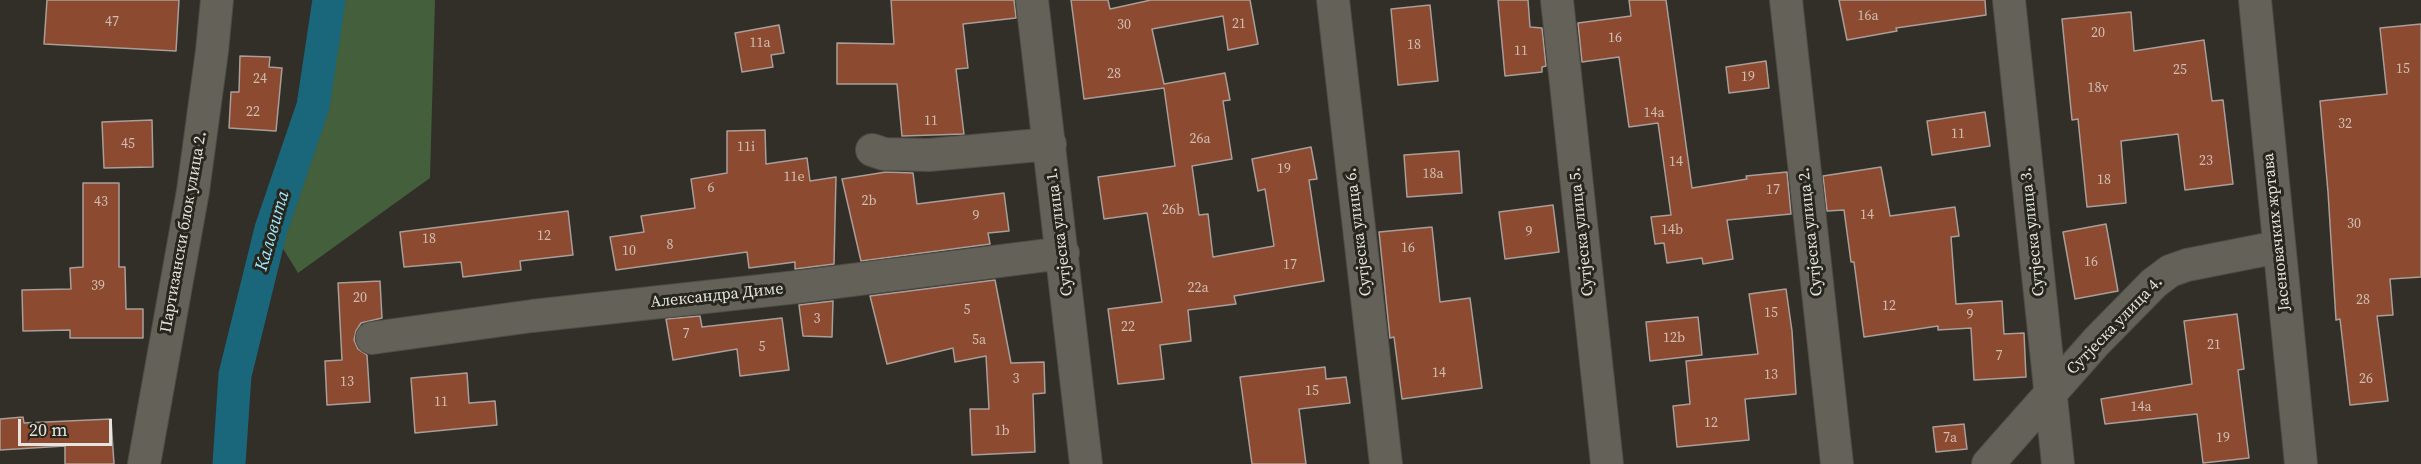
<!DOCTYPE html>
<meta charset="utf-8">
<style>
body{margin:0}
#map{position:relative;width:2421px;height:464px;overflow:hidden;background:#312f27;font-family:"Source Serif 4",serif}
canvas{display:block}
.scale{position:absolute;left:18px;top:419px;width:94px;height:27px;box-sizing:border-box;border:3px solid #e5e4de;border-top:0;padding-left:8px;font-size:18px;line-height:21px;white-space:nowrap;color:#e5e4de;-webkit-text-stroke:4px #27261d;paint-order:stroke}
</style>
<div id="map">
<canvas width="2421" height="464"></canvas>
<div class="scale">20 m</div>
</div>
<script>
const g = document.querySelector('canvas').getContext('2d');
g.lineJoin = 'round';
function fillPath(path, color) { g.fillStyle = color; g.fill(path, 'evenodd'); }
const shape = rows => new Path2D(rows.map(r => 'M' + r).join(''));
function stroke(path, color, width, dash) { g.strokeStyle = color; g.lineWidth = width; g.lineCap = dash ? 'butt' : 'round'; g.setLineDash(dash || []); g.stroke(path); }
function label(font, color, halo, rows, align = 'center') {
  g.font = font + ' "Source Serif 4",serif'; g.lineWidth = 6; g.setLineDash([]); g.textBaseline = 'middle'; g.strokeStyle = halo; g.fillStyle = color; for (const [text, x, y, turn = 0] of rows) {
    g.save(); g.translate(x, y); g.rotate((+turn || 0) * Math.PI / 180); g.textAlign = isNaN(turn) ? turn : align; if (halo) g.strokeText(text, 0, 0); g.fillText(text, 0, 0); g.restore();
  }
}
fillPath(shape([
 [329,0,435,0,430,178,298,273,271,229,313,106]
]), '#435f3c');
stroke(shape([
 [229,464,235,375,271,229,313,106,329,0]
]), '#1a677c', 33);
const building = shape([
 [47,0,179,0,176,51,44,44,47,0],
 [891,0,1014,0,1016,18,963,24,968,68,956,69,964,134,902,136,897,84,837,84,837,43,894,44,891,0],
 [1071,0,1108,0,1110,9,1151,0,1250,0,1258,44,1228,50,1223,16,1152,29,1164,84,1225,73,1230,100,1223,101,1232,159,1192,166,1199,215,1208,214,1213,257,1274,246,1265,189,1258,191,1252,159,1311,147,1317,179,1309,180,1324,281,1234,296,1236,304,1188,310,1191,341,1160,345,1164,379,1118,384,1108,309,1162,302,1147,213,1104,219,1098,177,1175,166,1164,88,1084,99,1071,0],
 [1498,0,1528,0,1530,27,1542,28,1546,66,1542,67,1542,72,1505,76,1498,0],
 [1629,0,1666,0,1692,188,1747,179,1746,176,1787,172,1791,214,1727,220,1733,259,1703,264,1702,258,1667,263,1664,243,1655,244,1651,217,1671,215,1658,123,1629,127,1619,57,1582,62,1578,23,1631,16,1629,0],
 [1839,0,1985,0,1986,15,1896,28,1897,31,1847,40,1839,0],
 [1430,5,1438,81,1398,85,1391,9,1430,5],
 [2131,12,2134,51,2204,40,2212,101,2223,100,2233,184,2185,190,2178,134,2121,141,2126,203,2087,207,2078,119,2072,120,2062,19,2131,12],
 [2421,24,2421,277,2390,279,2393,315,2377,316,2388,401,2350,405,2340,319,2336,320,2328,192,2320,101,2387,94,2380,28,2421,24],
 [779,25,784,53,771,55,773,67,742,72,735,33,779,25],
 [240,56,270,57,269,67,282,68,276,131,229,128,231,92,239,92,240,56],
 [1766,61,1769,88,1729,93,1726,67,1766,61],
 [1985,112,1990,146,1932,155,1927,121,1985,112],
 [152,120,153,167,104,168,102,122,152,120],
 [765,130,766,164,807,158,810,181,836,177,834,264,795,269,795,262,749,268,747,252,616,270,610,237,644,232,641,216,695,208,691,179,727,173,727,131,765,130],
 [1459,151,1462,193,1407,197,1404,155,1459,151],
 [1881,167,1890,216,1955,207,1959,236,1951,237,1956,304,2002,301,2004,334,2024,333,2026,377,1974,380,1971,328,1938,330,1938,326,1864,337,1854,262,1851,262,1844,210,1827,211,1823,176,1881,167],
 [886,172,913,173,917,204,1004,193,1009,231,988,233,990,244,861,261,842,179,886,172],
 [83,183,119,183,119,267,125,267,126,309,143,309,143,338,70,338,70,330,23,331,22,290,71,289,70,268,83,267,83,183],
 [1553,205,1559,252,1505,259,1499,212,1553,205],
 [568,211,573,255,520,261,521,270,463,277,461,262,404,267,400,232,568,211],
 [2106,224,2118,291,2075,299,2063,232,2106,224],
 [1432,227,1440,302,1470,298,1482,388,1402,399,1394,337,1390,338,1379,232,1432,227],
 [995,280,1011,363,1044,362,1045,393,1033,394,1035,452,972,455,970,409,989,409,986,356,955,362,953,348,887,364,870,296,995,280],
 [380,281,382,318,361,323,356,331,354,340,358,349,367,355,370,402,327,405,325,361,342,360,338,283,380,281],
 [1786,289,1792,331,1796,394,1745,399,1749,440,1677,447,1673,406,1690,404,1686,361,1758,354,1749,294,1786,289],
 [833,301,832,337,803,336,799,305,833,301],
 [2237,314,2244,369,2238,370,2249,458,2203,463,2197,414,2105,424,2101,399,2192,384,2184,321,2237,314],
 [700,316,702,327,782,318,789,370,740,376,737,349,673,360,666,319,700,316],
 [1698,317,1702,355,1650,361,1646,322,1698,317],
 [1325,367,1326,379,1346,377,1350,403,1299,409,1306,464,1252,464,1240,377,1325,367],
 [467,373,469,403,495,401,497,425,415,433,411,378,467,373],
 [23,417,24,423,111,419,114,464,65,464,65,446,0,450,0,419,23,417],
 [1964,424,1967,449,1936,452,1933,427,1964,424]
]);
fillPath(building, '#8c4a30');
stroke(building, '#aa9e9a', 1.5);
const minor = shape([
 [1032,0,1086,464],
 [1333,0,1386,464],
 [1557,0,1607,464],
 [1786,0,1837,464],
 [2009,0,2058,464],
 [2255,0,2301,464],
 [872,150,884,154,929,155,1050,144],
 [372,338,532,316,797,287,1063,253],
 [144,464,193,191,212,51,217,0],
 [1988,464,2097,341,2154,283,2170,271,2187,265,2278,247]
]);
stroke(minor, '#4e4c46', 34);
stroke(minor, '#636158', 32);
label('14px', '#cfbeb2', null, [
 ["16a",1868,16],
 ["47",112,22],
 ["21",1239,24],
 ["30",1124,25],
 ["20",2098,33],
 ["16",1615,38],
 ["11a",760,43],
 ["18",1414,45],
 ["11",1521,51],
 ["15",2403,69],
 ["25",2180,70],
 ["28",1114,74],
 ["19",1748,77],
 ["24",260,79],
 ["18v",2098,88],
 ["22",253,112],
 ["14a",1654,113],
 ["11",931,121],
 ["32",2345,124],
 ["11",1958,134],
 ["26a",1200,139],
 ["45",128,144],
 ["11i",746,147],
 ["23",2206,161],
 ["14",1676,162],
 ["19",1284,169],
 ["18a",1433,174],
 ["11e",794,177],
 ["18",2104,180],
 ["6",711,188],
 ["17",1773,190],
 ["2b",869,201],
 ["43",101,202],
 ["26b",1173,210],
 ["14",1867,215],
 ["9",976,216],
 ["30",2354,224],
 ["14b",1672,230],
 ["9",1529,232],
 ["12",544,236],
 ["18",429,239],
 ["8",670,245],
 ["16",1408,248],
 ["10",629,251],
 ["16",2091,262],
 ["17",1290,265],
 ["39",98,286],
 ["22a",1198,288],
 ["20",360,298],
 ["28",2363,300],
 ["12",1889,306],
 ["5",967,310],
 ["15",1771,313],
 ["9",1970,315],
 ["3",817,319],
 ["22",1128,327],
 ["7",686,334],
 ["12b",1674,338],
 ["5a",979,340],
 ["21",2214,345],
 ["5",762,347],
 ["7",1999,356],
 ["14",1439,373],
 ["13",1771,375],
 ["3",1016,379],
 ["26",2366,379],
 ["13",347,382],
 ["15",1312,391],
 ["11",441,402],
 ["14a",2141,407],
 ["12",1711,423],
 ["1b",1002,431],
 ["7a",1950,438],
 ["19",2223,438]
]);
label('16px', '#e5e4de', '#27261d', [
 ["Партизански блок улица 2.",184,232,-80],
 ["Сутјеска улица 1.",1060,232,-97],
 ["Сутјеска улица 6.",1359,232,-97],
 ["Сутјеска улица 5.",1582,232,-96],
 ["Сутјеска улица 2.",1811,232,-96],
 ["Сутјеска улица 3.",2033,232,-96],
 ["Јасеновачких жртава",2277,232,-96],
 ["Александра Диме",717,296,-6],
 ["Сутјеска улица 4.",2115,326,-46]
]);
label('italic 18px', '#a1e8fe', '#27261d', [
 ["Каловита",273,231,-74]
]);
</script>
